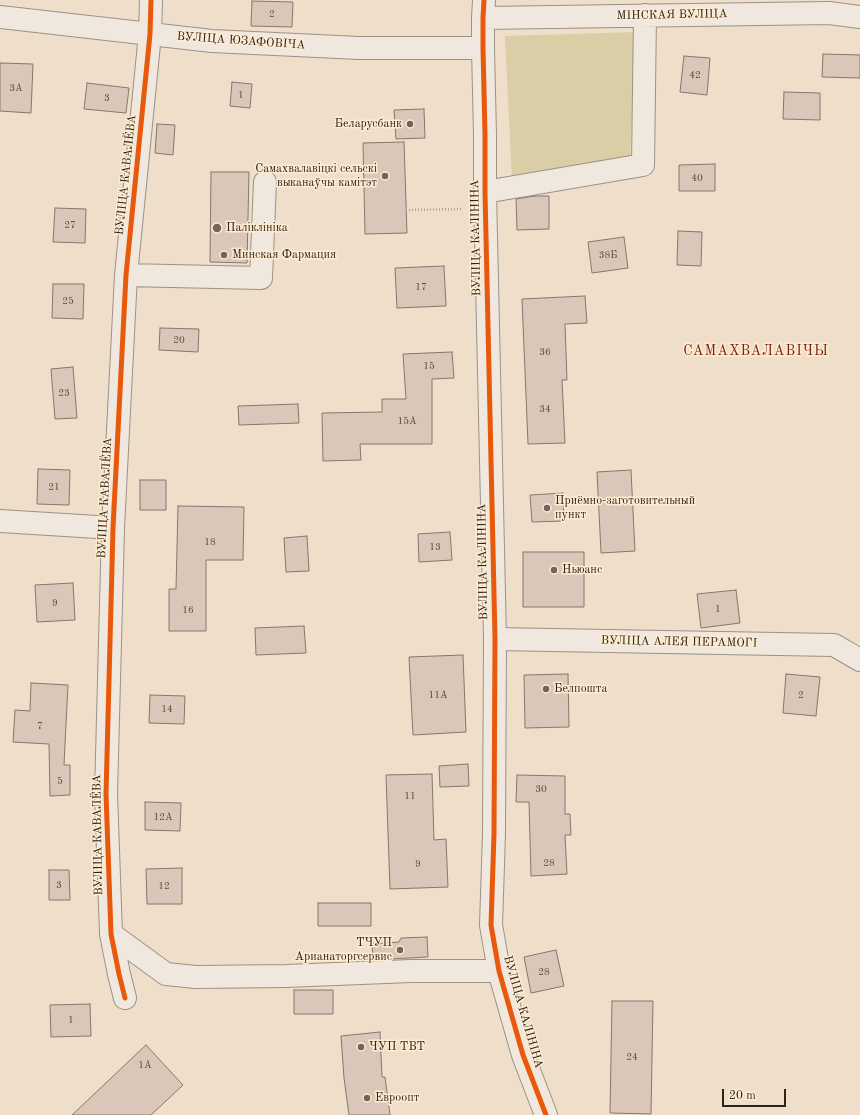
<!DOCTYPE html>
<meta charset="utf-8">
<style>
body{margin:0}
#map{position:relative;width:860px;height:1115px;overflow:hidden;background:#efdfca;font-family:"Old Standard TT",serif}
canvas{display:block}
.scale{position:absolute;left:722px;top:1089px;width:64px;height:18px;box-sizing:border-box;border:2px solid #2e231a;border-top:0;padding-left:5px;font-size:12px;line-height:14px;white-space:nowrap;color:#2e231a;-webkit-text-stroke:3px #feecd3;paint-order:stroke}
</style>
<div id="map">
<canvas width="860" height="1115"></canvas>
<div class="scale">20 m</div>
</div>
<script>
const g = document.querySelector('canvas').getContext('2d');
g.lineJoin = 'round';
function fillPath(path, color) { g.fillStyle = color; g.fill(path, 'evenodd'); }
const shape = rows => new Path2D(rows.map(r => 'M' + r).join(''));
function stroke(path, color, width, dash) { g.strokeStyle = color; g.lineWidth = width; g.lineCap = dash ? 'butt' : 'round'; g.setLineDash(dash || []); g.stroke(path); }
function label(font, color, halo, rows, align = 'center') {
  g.font = font + ' "Old Standard TT",serif'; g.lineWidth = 3; g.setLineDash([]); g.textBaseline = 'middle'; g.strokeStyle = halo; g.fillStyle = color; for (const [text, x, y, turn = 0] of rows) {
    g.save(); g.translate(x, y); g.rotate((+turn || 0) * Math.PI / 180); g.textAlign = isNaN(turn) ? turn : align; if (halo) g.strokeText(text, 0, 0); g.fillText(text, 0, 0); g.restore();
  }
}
fillPath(shape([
 [636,32,630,159,512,181,505,36]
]), '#dacea7');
const building = shape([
 [252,1,293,2,292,27,251,26,252,1],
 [823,54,860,55,860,78,822,77,823,54],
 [684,56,710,58,707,95,680,92,684,56],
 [0,63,33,64,31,113,0,111,0,63],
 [232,82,252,84,250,108,230,106,232,82],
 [87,83,129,88,126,113,84,109,87,83],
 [784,92,820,93,820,120,783,119,784,92],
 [424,109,425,138,396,139,394,110,424,109],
 [157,124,175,125,173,155,155,153,157,124],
 [404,142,407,233,365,234,363,143,404,142],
 [715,164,715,191,679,191,679,165,715,164],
 [211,172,249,172,247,263,210,262,211,172],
 [535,196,549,196,549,229,517,230,516,199,535,196],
 [55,208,86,209,85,243,53,242,55,208],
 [678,231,702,232,701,266,677,265,678,231],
 [624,237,628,268,592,273,588,242,624,237],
 [444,266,446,306,397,308,395,268,444,266],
 [53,284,84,284,83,319,52,318,53,284],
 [585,296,587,323,565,324,567,380,562,380,565,443,528,444,522,299,585,296],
 [160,328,199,329,198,352,159,350,160,328],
 [452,352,454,378,432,379,432,444,360,444,361,460,323,461,322,413,382,412,382,399,406,399,403,354,452,352],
 [73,367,77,418,55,419,51,369,73,367],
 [298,404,299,423,239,425,238,406,298,404],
 [38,469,70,470,69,505,37,504,38,469],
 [631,470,635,551,601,553,597,472,631,470],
 [140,480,166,480,166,510,140,510,140,480],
 [563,493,564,521,532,522,530,495,563,493],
 [178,506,244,507,243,560,206,560,206,631,169,631,169,589,176,589,178,506],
 [450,532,452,560,419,562,418,534,450,532],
 [307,536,309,571,286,572,284,538,307,536],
 [523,552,584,552,584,607,523,607,523,552],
 [73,583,75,620,37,622,35,585,73,583],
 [736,590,740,623,701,628,697,594,736,590],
 [304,626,306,653,256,655,255,628,304,626],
 [463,655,466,732,413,735,409,657,463,655],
 [568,674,569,727,525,728,524,675,568,674],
 [786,674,820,677,816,716,783,713,786,674],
 [31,683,68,685,64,765,70,765,70,795,50,796,49,744,13,742,15,710,30,711,31,683],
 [150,695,185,696,184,724,149,723,150,695],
 [468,764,469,786,440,787,439,766,468,764],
 [432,774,434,840,446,839,448,887,390,889,386,775,432,774],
 [517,775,565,776,565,814,570,814,571,835,565,835,567,874,531,876,529,802,516,802,517,775],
 [145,802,181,803,180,831,145,830,145,802],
 [182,868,182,904,147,904,146,869,182,868],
 [49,870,69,870,70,900,49,900,49,870],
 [318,903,371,903,371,926,318,926,318,903],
 [427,937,428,957,373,960,372,944,399,942,401,938,427,937],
 [556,950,564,986,531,993,524,957,556,950],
 [294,990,333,990,333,1014,294,1014,294,990],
 [612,1001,653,1001,651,1114,610,1113,612,1001],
 [90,1004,91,1036,51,1037,50,1005,90,1004],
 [380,1032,382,1077,385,1077,390,1115,349,1115,344,1078,341,1036,380,1032],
 [146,1045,183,1085,151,1115,72,1115,146,1045]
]);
fillPath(building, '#dac7b9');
stroke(building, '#82786c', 1);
const minor = shape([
 [484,0,483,18,483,48,485,135,485,192,495,639,494,834,491,925,499,971,523,1055,546,1115],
 [0,17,212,41,359,48,483,48],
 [483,18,829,13,860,17],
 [485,192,643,165,645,15],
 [126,275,261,278,265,182],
 [0,521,113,528],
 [495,639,834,645,860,660],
 [111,934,166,974,196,977,286,976,411,971,499,971],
 [125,998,119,974,111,934,106,794,113,528,126,275,150,34,151,0]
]);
stroke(minor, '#9c9185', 24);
stroke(shape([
 [406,210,463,209]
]), '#aca59c', 2.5, [1, 2]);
stroke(minor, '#f0e8de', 22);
stroke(shape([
 [484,0,483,18,483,48,485,135,485,192,495,639,494,834,491,925,499,971,523,1055,546,1115],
 [125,998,119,974,111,934,106,794,113,528,126,275,150,34,151,0]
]), '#e8590c', 5);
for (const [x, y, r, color] of [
 [410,124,4,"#726558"],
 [385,176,4,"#726558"],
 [217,228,5,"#726558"],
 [224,255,4,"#726558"],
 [547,508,4,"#726558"],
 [554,570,4,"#726558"],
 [546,689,4,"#726558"],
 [400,950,4,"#726558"],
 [361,1047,4,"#726558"],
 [367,1098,4,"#726558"]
]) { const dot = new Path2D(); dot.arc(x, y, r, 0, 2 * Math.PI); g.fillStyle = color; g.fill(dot); stroke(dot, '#feecd3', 1.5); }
label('10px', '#5a4d42', null, [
 ["2",272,14],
 ["42",695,75],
 ["3А",16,88],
 ["1",241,95],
 ["3",107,98],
 ["40",697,178],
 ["27",70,225],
 ["38Б",608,255],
 ["17",421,287],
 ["25",68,301],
 ["20",179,340],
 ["36",545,352],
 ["15",429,366],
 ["23",64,393],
 ["34",545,409],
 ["15А",407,421],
 ["21",54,487],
 ["18",210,542],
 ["13",435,547],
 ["9",55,603],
 ["1",718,609],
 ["16",188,610],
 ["11А",438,695],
 ["2",801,695],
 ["14",167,709],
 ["7",40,726],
 ["5",60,781],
 ["30",541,789],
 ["11",410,796],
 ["12А",163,817],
 ["28",549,863],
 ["9",418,864],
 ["3",59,885],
 ["12",164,886],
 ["28",544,972],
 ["1",71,1020],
 ["24",632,1057],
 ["1А",145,1065]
]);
label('12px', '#2e231a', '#feecd3', [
 ["МІНСКАЯ ВУЛІЦА",672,15,-1],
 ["ВУЛІЦА ЮЗАФОВІЧА",241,41,4],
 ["ВУЛІЦА КАВАЛЁВА",126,175,-84],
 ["ВУЛІЦА КАЛІНІНА",476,238,-91],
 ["ВУЛІЦА КАВАЛЁВА",105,498,-87],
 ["ВУЛІЦА КАЛІНІНА",483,562,-91],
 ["ВУЛІЦА АЛЕЯ ПЕРАМОГІ",679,642,1],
 ["ВУЛІЦА КАВАЛЁВА",98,835,-91],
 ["ВУЛІЦА КАЛІНІНА",523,1012,74]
]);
label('12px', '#2e231a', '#feecd3', [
 ["Беларусбанк",402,124,"right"],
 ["Самахвалавіцкі сельскі",377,169,"right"],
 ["выканаўчы камітэт",377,183,"right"],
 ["Паліклініка",226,228],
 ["Минская Фармация",232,255],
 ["Приёмно-заготовительный",555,501],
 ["пункт",555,515],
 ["Ньюанс",562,570],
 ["Белпошта",554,689],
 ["ТЧУП",392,943,"right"],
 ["Арианаторгсервис",392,957,"right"],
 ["ЧУП ТВТ",369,1047],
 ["Евроопт",375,1098]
], 'left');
g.letterSpacing = '1px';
label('14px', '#7a1f14', '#feecd3', [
 ["САМАХВАЛАВІЧЫ",756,351]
]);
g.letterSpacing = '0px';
</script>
